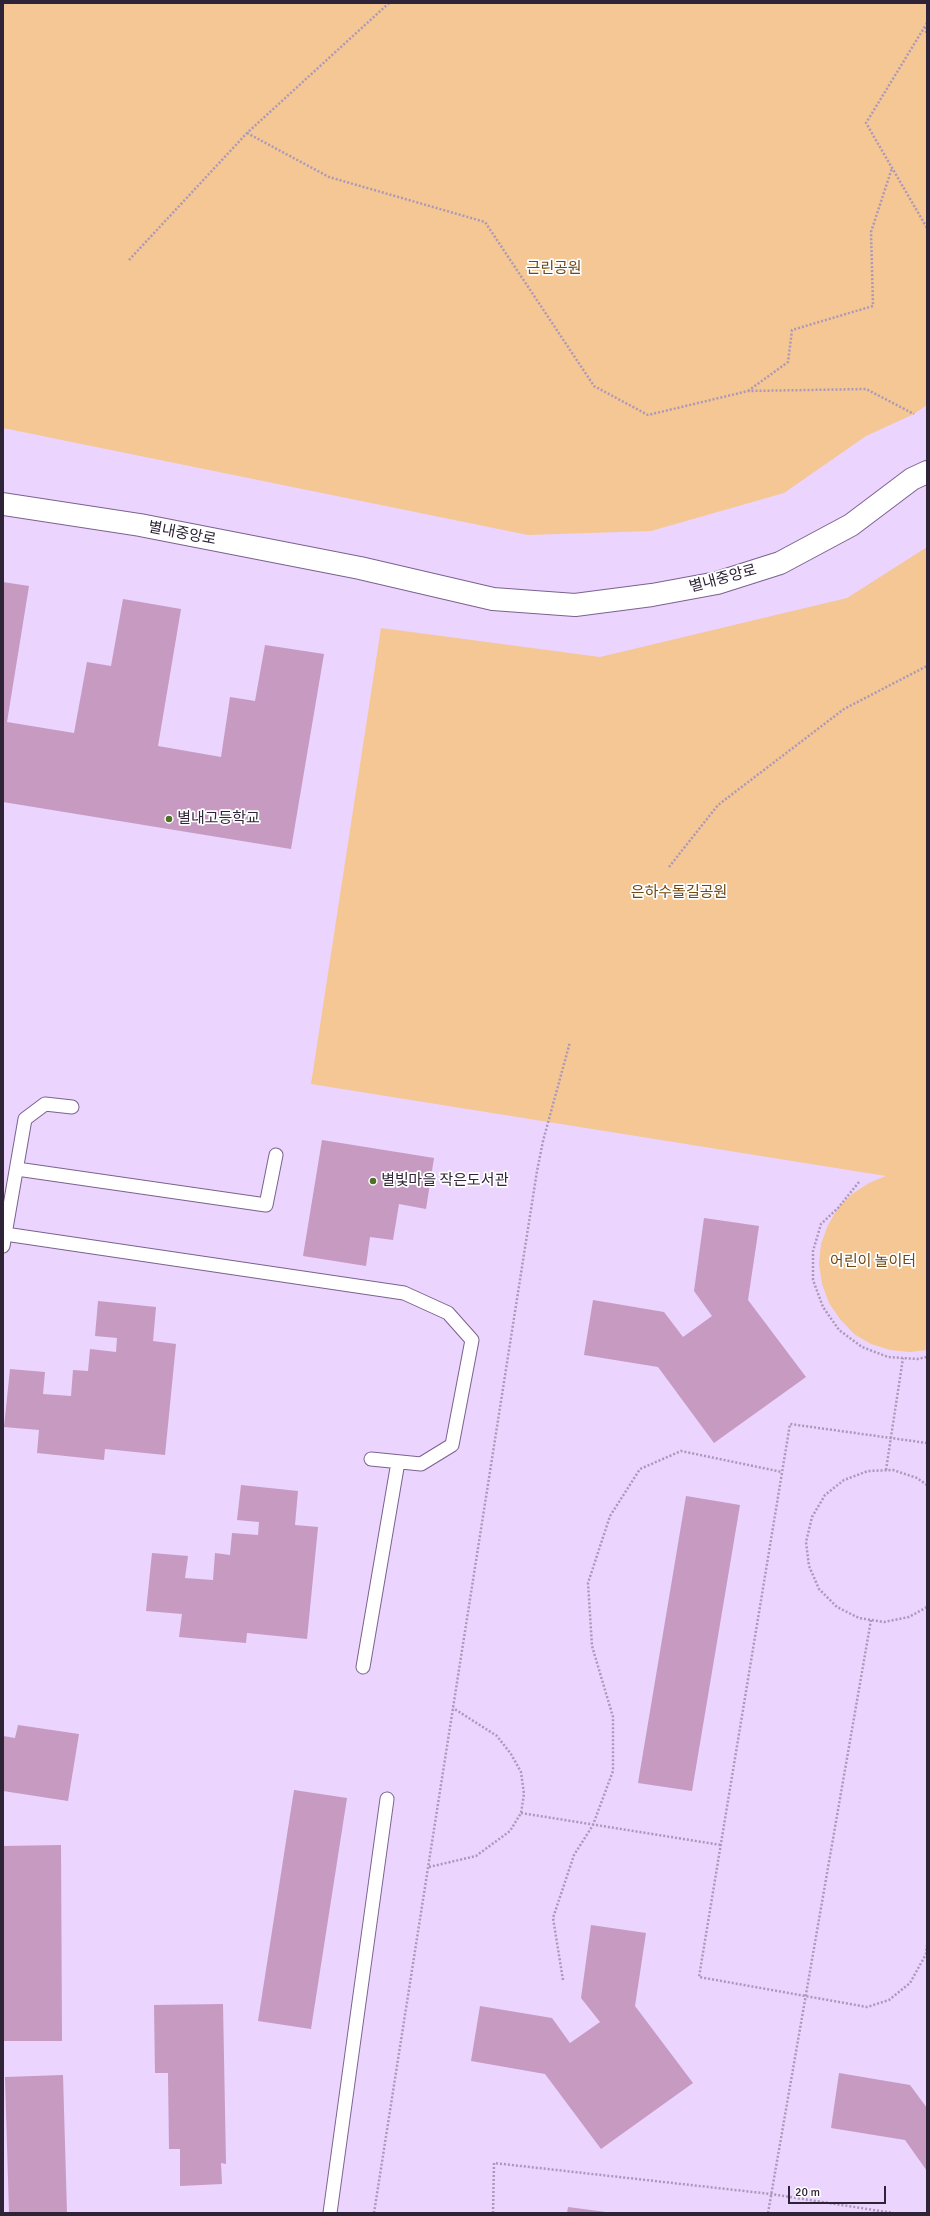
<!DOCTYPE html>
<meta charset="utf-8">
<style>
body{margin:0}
#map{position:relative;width:930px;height:2216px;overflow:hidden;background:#ebd4fd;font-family:Signika,sans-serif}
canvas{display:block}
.frame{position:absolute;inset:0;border:4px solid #2f2437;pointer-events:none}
.scale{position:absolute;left:788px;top:2186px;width:98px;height:18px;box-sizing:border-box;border:2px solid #2f2437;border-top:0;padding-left:5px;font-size:12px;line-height:14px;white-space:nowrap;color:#2f2437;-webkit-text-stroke:3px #fff;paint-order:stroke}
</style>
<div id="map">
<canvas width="930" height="2216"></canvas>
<div class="frame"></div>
<div class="scale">20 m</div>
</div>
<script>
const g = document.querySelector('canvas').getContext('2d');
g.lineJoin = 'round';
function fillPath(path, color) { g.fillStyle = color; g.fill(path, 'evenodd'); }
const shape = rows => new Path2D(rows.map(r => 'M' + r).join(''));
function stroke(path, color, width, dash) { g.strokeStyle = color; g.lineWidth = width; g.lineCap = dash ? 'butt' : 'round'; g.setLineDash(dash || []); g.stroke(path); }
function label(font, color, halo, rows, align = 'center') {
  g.font = font + ' Signika,"Noto Sans KR",sans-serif'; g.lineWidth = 3.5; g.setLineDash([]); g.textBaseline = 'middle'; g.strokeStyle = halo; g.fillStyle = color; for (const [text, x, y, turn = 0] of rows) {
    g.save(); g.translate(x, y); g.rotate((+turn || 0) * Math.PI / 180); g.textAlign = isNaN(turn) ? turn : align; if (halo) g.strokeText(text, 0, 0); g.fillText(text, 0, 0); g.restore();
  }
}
fillPath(shape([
 [3,3,927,3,927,405,914,414,866,436,784,493,651,531,528,535,3,428],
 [927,547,927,1350,910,1352,890,1350,871,1344,854,1334,840,1319,829,1303,822,1284,819,1264,821,1244,828,1225,838,1208,852,1194,869,1183,886,1176,311,1084,381,628,600,657,847,598]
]), '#f5c794');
fillPath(shape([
 [3,582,29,586,7,722,74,733,87,662,111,666,123,599,181,609,158,746,221,757,230,697,255,701,265,645,324,654,291,849,3,802],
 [322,1140,434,1158,426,1209,399,1204,393,1240,370,1237,366,1266,303,1256],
 [704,1218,759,1226,748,1300,806,1377,714,1443,658,1367,584,1355,593,1300,664,1312,683,1337,712,1316,694,1291],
 [98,1301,156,1307,153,1341,176,1344,165,1455,105,1449,104,1460,37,1453,39,1430,4,1427,10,1369,45,1372,43,1394,71,1396,73,1370,88,1371,90,1349,116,1352,117,1338,95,1336],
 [241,1485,298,1491,295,1525,318,1527,307,1639,247,1633,246,1643,179,1637,182,1614,146,1611,152,1553,188,1556,185,1578,213,1580,215,1553,230,1555,232,1533,258,1535,259,1522,237,1520],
 [686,1496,740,1505,692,1791,638,1783],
 [18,1725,79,1734,68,1801,3,1791,3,1736,15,1738],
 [294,1790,347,1798,311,2029,258,2021],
 [61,1845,62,2041,3,2041,3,1846],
 [591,1925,646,1933,635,2006,693,2083,601,2149,545,2074,471,2061,480,2006,552,2018,570,2043,600,2022,581,1998],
 [223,2004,226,2164,221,2163,222,2184,180,2186,180,2149,169,2149,168,2073,155,2073,154,2005],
 [839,2073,910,2085,927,2108,927,2171,905,2140,831,2128],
 [63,2075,67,2213,9,2213,5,2077],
 [568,2207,606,2212,606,2213,567,2213]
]), '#c69ac1');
const service = shape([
 [17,1169,266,1205,276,1155],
 [5,1234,404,1293,448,1313,472,1340,452,1445,421,1464,371,1459],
 [3,1246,25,1119,45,1104,72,1107],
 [363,1667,398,1462],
 [330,2213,387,1799]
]);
const tertiary = shape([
 [3,504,140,525,360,568,493,599,575,605,652,595,717,583,780,563,851,525,912,479,927,472]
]);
stroke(service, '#7b628f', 15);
stroke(tertiary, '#7b628f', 24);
stroke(shape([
 [927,23,866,123,927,228],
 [925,27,927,35],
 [247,133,329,177,485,222,594,386,648,415,748,391,866,389,914,414],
 [129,260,247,133,389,3],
 [748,391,788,362,792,330,873,306,871,232,892,168],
 [669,867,718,805,844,709,927,666],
 [859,1182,838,1208,821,1224,813,1251,813,1280,823,1307,839,1330,862,1347,888,1357,917,1359,927,1357],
 [927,1443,790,1424,699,1977,867,2007,889,2000,910,1983,926,1954,927,1945],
 [886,1470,903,1358],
 [927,1485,917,1478,893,1470,868,1471,844,1480,825,1495,812,1517,806,1542,809,1566,819,1589,837,1607,859,1618,884,1622,909,1617,927,1607],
 [521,1813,721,1845],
 [429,1867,476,1856,510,1831,521,1813,524,1794,521,1772,511,1754,497,1736,453,1708],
 [563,1980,553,1918,574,1855,593,1825,613,1771,613,1717,592,1646,588,1583,610,1516,640,1469,681,1451,782,1472],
 [374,2213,537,1171,543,1141,570,1042],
 [493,2213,494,2163,771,2194,893,2213],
 [768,2213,871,1620]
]), '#ab98ba', 2.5, [2, 2]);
stroke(service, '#fff', 13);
stroke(tertiary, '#fff', 22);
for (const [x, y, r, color] of [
 [169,819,4,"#4f7027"],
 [373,1181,4,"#4f7027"]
]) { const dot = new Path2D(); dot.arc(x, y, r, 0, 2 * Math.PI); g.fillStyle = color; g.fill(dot); stroke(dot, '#fff', 1.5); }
label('15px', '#704812', '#fff', [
 ["근린공원",554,269],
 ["은하수돌길공원",679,893],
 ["어린이 놀이터",873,1262]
]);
label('15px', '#2f2437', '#fff', [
 ["별내중앙로",182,534,11],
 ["별내중앙로",723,579,-15]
]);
label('15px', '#2f2437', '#fff', [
 ["별내고등학교",177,819],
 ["별빛마을 작은도서관",381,1181]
], 'left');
</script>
